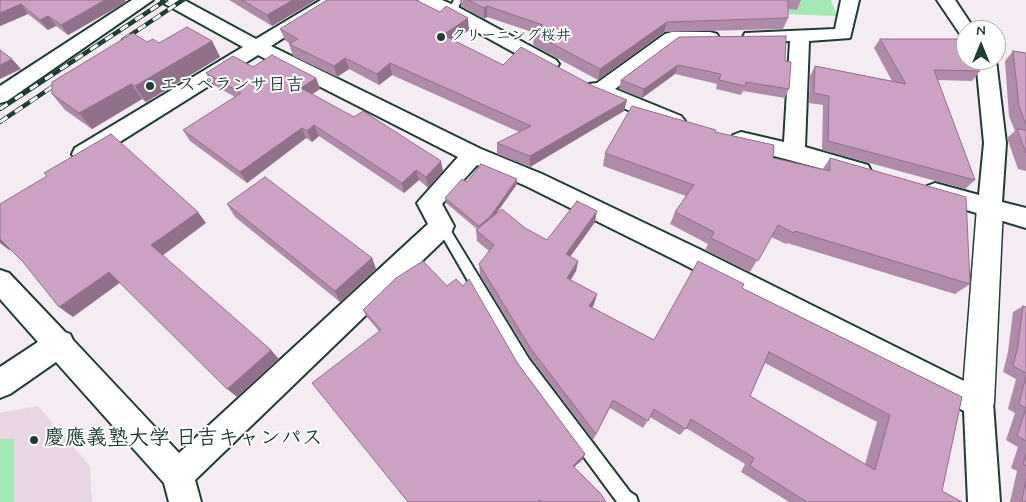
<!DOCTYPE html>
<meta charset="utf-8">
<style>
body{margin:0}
#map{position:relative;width:1026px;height:502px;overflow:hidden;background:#f5ecf3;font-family:Mynerve,sans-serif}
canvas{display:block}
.north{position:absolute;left:956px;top:20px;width:50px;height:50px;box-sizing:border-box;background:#fff;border:1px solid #a5b1ae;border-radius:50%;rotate:0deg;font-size:14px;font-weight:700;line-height:20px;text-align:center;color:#1f3d34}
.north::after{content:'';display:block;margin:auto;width:18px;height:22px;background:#1f3d34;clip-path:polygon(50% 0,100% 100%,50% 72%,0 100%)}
</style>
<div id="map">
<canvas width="1026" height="502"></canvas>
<div class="north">N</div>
</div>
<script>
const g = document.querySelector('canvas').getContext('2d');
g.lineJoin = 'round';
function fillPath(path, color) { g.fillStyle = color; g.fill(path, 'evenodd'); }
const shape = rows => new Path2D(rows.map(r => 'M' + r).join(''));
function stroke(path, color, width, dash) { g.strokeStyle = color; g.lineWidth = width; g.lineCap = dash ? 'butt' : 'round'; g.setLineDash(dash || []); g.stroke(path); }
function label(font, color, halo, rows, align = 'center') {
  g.font = font + ' Mynerve,"Klee One",sans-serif'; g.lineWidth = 4; g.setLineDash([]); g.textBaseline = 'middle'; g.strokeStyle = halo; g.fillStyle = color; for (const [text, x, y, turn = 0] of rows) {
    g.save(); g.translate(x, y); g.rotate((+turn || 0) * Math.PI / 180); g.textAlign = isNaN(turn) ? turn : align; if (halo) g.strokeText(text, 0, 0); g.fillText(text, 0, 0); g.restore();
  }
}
fillPath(shape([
 [38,406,90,466,92,502,0,502,0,413]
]), '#e9d6e5');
fillPath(shape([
 [640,0,831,0,837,16,640,9],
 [0,439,14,439,14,502,0,502]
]), '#a2e8b5');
const service = shape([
 [454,0,462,0,455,13,452,14,448,11,454,0],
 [442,221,446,223,529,359,630,492,636,496,638,502,617,502,519,369,438,229,436,226,438,223,442,221]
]);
const minor = shape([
 [132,0,153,0,7,101,0,103,0,86,132,0],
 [162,0,184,0,256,39,321,0,342,0,271,46,481,149,542,174,699,249,988,393,993,403,1000,502,968,502,964,411,681,263,526,186,477,165,442,204,454,226,451,233,195,480,201,502,169,502,164,483,56,362,10,394,0,398,0,367,38,342,0,299,0,270,9,273,65,332,70,334,73,340,179,453,428,224,417,203,458,157,258,55,91,160,83,162,75,160,72,154,75,148,243,47,165,4,162,0],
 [418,0,442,0,458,7,556,60,559,64,556,68,549,70,542,68,446,15,421,4,418,0],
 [841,0,859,0,850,38,809,41,805,147,868,165,871,171,868,177,860,179,733,145,730,140,733,135,741,132,784,142,790,41,752,43,745,41,743,37,745,33,835,29,841,0],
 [937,0,955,0,975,30,966,30,966,36,960,34,937,0],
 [672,32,710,32,717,34,719,38,717,42,710,44,676,44,615,89,681,116,685,121,681,126,674,128,667,126,589,94,586,89,589,84,597,83,665,34,672,32],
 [976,60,996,60,1006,143,1002,202,1026,208,1026,228,927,198,923,192,927,186,935,183,979,195,984,143,976,60]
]);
const tertiary = shape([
 [990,197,999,200,1003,207,994,403,990,414,978,419,966,414,962,403,977,207,981,200,990,197]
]);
stroke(service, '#1f3d34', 4);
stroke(minor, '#1f3d34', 4);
stroke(tertiary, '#1f3d34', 3);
fillPath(service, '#fff');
fillPath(minor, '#fff');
fillPath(tertiary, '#fff');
const rail = shape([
 [123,40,183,0],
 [0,109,166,0],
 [0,122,64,79]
]);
stroke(rail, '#1f3d34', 4.5);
stroke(rail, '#fff', 3, [9]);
fillPath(shape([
 [0,0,126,2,68,35,56,26,48,30,28,14,0,26],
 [229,0,316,0,272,26],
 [460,0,801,0,797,10,788,9,788,18,783,29,664,32,598,80,533,45,534,34,535,33,487,17,484,19,461,6],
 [280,29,469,30,453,40,503,65,624,111,530,167,497,154,497,143,519,132,392,75,379,85,349,69,337,77,293,56,289,44,290,44,285,40],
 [679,37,785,61,789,89,785,98,743,91,741,95,716,89,717,84,675,74,642,98,619,89,621,80],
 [880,39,980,71,972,81,937,80,975,180,965,189,822,150,823,105,809,103,810,76,815,66,892,81,874,48],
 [212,41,220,57,146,102,142,99,92,129,65,110,52,94,147,42,159,43],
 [1013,51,1026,53,1026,171,1018,169,1007,138,1015,131,1009,116,1005,61],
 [253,67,316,78,320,89,312,94,443,171,428,188,419,180,404,193,319,136,312,142,306,138,247,183,190,141,183,130,235,97,212,84,206,73],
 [715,132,773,158,822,170,830,158,970,284,955,294,787,243,786,244,771,237,750,272,705,250,708,244,670,224,675,212,686,196,603,166,605,153],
 [467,182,517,184,496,214,547,240,595,222,570,257,578,261,576,271,571,280,597,294,594,304,592,308,654,340,742,288,962,397,942,491,962,502,789,502,741,472,745,464,686,428,680,435,650,417,643,428,610,408,593,440,531,358,480,275,479,264,489,251,477,241,476,230,477,229,446,203,445,198],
 [765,363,877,422,865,464,750,396],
 [227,204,372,258,376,269,340,302,235,217],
 [1023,306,1026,307,1026,306,1026,502,1010,502,1017,471,1011,468,1018,447,1006,440,1015,413,1008,409,1016,379,1003,372,1008,352,1013,312],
 [363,310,518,364,585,454,583,459,574,467,606,502,408,502,379,331,367,317]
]), '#b08aa9');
fillPath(shape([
 [105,0,125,0,126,2,68,35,61,25],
 [293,0,316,0,272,26,267,15],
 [21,4,28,14,0,26,0,13],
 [487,6,487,17,484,19,484,8],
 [48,16,56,26,48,30,40,20],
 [468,18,469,30,444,47,443,35],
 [667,22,664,32,598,80,600,69],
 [212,41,220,57,146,102,135,86],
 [345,58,349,69,337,77,334,66],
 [12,59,21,69,0,79,0,65],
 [390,63,392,75,379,85,377,74],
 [678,65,675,74,642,98,644,89],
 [316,78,320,89,305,99,301,88],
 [131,84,142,99,92,129,79,113],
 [627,100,624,111,530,167,530,156],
 [314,125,319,136,312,142,307,131],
 [302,128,306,138,247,183,240,172],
 [441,161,443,171,428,188,426,177],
 [416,170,419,180,404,193,402,183],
 [517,179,517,184,490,222,479,231,479,226],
 [597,211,595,222,564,265,566,254],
 [198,212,206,223,162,256,151,245],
 [0,239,12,248,9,250,0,243],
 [372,258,376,269,340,302,335,291],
 [578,261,576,271,565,288,567,278],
 [109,272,121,282,73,317,59,307],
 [597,294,594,304,587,316,589,306],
 [271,350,279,359,237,397,227,389],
 [585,454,583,459,571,470,573,466]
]), '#907189');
const building = shape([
 [0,0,105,0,61,25,48,16,40,20,21,4,0,13,0,0],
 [242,0,293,0,267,15,242,0],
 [327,0,416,0,440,12,446,6,468,18,443,35,503,65,521,47,593,86,627,100,530,156,497,143,531,126,390,63,377,74,345,58,334,66,289,44,298,39,280,29,327,0],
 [468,0,788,0,788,18,667,22,600,69,534,34,543,25,487,6,484,8,468,0],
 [187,27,212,41,135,86,131,84,79,113,52,94,52,82,133,33,147,42,153,39,159,43,187,27],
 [786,36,785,61,791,62,789,89,746,82,745,86,719,80,721,74,678,65,644,89,621,80,679,37,786,36],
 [880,39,959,39,966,50,966,60,973,60,980,71,934,70,975,180,828,141,829,96,814,93,815,66,906,84,880,39],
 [0,50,12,59,0,65,0,50],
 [1013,51,1026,53,1026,125,1019,106,1013,51],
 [272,55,316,78,301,88,354,117,363,111,441,161,426,177,416,170,402,183,314,125,307,131,302,128,240,172,183,130,241,93,206,73,233,56,253,67,272,55],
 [632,106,716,130,715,132,774,145,773,158,830,171,830,158,966,197,970,284,795,231,794,233,778,225,758,261,711,238,714,232,675,212,694,185,605,153,632,106],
 [1017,129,1026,130,1026,153,1017,129],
 [111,134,198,212,151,245,271,350,227,389,109,272,59,307,23,262,0,239,0,204,47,176,44,173,111,134],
 [481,164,517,179,490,217,479,226,445,198,462,179,467,182,481,164],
 [265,177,372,258,335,291,227,204,265,177],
 [577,201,597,211,566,254,578,261,567,278,597,294,589,306,654,340,698,261,744,284,742,288,962,397,942,491,962,502,807,502,750,466,754,458,691,419,686,429,654,409,648,421,613,400,596,434,531,349,479,264,494,245,476,230,502,209,525,228,547,240,577,201],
 [769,352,890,415,875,470,750,396,769,352],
 [423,261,447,286,456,279,463,286,469,279,518,364,585,454,573,466,601,494,606,502,542,502,539,500,537,502,408,502,312,383,381,330,363,310,396,278,423,261],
 [1023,306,1026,307,1026,373,1013,366,1018,346,1023,306],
 [1026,376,1026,441,1017,436,1026,408,1019,404,1026,376],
 [1026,454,1026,466,1023,464,1026,454],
 [1026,479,1026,502,1025,502,1022,500,1026,479]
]);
fillPath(building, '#cda1c4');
stroke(building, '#907189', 1);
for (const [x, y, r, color] of [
 [441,37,5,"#1f3d34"],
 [150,86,5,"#1f3d34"],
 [34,440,5,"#1f3d34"]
]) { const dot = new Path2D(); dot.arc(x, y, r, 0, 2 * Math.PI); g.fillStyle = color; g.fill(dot); stroke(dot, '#fff', 2); }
label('bold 15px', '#1f3d34', '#fff', [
 ["クリーニング桜井",451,37]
], 'left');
label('bold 18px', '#1f3d34', '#fff', [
 ["エスペランサ日吉",160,86]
], 'left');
label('bold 21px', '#1f3d34', '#fff', [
 ["慶應義塾大学 日吉キャンパス",44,440]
], 'left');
</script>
